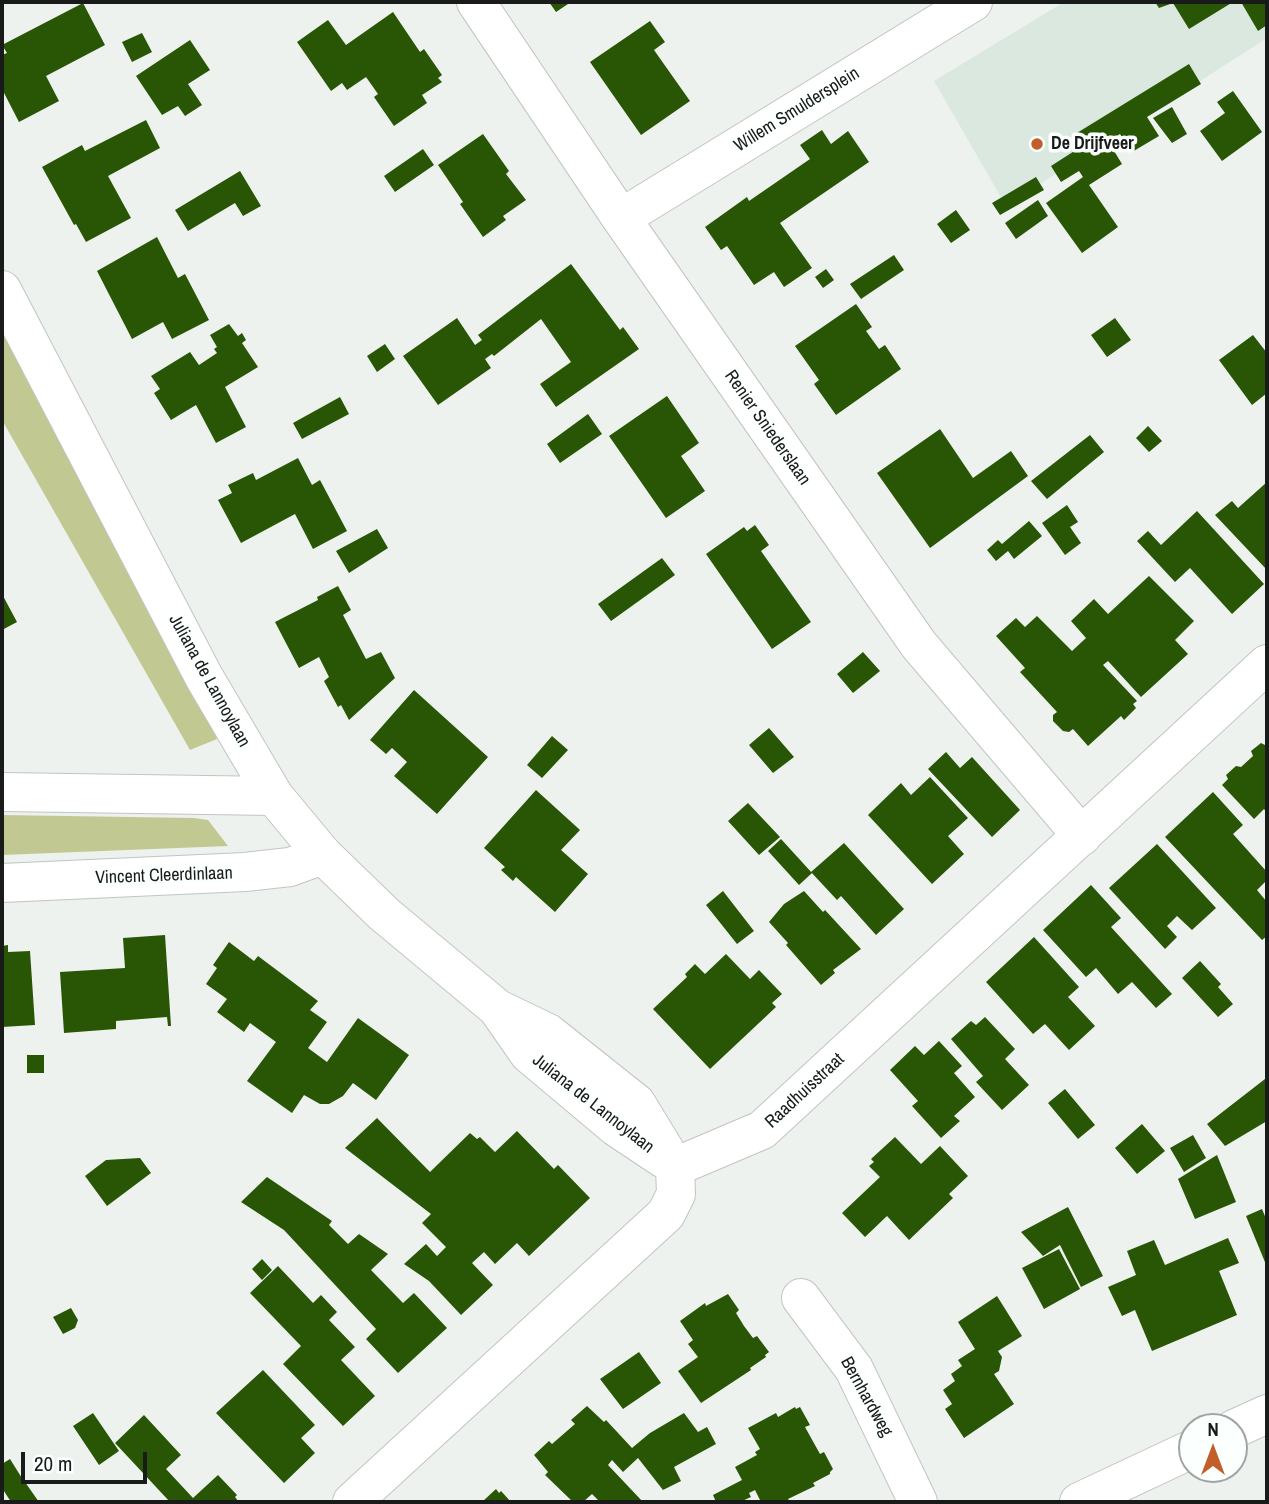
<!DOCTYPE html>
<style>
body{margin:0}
#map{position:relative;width:1269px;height:1504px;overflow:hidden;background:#edf2ef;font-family:"Archivo Narrow",sans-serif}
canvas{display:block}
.frame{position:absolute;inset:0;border:4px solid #191b1a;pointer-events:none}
.north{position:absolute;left:1178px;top:1413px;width:70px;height:70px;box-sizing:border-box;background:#fbfffd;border:2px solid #a1a4a2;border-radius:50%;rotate:0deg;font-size:19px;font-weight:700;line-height:28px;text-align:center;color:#191b1a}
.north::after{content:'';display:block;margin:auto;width:24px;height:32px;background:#c25e2a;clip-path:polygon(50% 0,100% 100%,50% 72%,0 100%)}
.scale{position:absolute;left:21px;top:1452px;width:126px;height:32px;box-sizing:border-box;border:4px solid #191b1a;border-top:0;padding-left:9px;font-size:21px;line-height:24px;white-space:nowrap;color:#191b1a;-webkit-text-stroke:5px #fbfffd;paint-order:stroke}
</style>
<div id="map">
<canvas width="1269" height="1504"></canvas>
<div class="frame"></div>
<div class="north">N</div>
<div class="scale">20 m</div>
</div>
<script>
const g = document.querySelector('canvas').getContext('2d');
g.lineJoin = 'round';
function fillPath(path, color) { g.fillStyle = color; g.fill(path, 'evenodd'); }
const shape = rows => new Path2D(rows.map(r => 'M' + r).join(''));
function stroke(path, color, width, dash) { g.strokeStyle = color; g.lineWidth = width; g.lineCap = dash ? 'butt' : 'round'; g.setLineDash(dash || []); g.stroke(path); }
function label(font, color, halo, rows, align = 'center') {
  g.font = font + ' "Archivo Narrow",sans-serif'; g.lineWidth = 7; g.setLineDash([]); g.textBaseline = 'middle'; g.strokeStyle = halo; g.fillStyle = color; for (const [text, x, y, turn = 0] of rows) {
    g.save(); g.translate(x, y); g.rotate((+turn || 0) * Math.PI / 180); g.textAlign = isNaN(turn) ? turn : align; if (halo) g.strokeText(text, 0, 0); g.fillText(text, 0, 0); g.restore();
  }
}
fillPath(shape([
 [1064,2,1267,2,1267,38,1006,206,934,81]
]), '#dbe8e0');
fillPath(shape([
 [2,325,213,730,217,739,190,750,2,420],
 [2,815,194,818,208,820,228,846,2,855]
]), '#c2c892');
fillPath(shape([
 [549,2,571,2,556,12],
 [1155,2,1233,2,1189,29,1173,3,1159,8],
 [1241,2,1267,2,1267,25,1258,31],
 [83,3,105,45,46,76,59,101,19,122,2,89,2,55,7,53,2,45],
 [393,12,420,52,424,49,442,75,438,78,442,82,422,95,427,103,394,126,374,97,378,94,366,77,347,90,342,83,331,91,297,42,328,20,346,45],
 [650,21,665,42,654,50,690,101,641,135,590,62],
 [142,33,152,52,132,62,122,42],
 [190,40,210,70,188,84,202,105,185,116,178,106,162,115,136,76],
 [1189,64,1201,84,1147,117,1159,136,1132,152,1120,134,1108,141,1122,164,1089,185,1118,227,1082,253,1046,203,1083,177,1079,171,1061,182,1051,166,1079,148,1072,136],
 [1233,91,1262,132,1222,161,1200,131,1225,113,1217,102],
 [1172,107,1187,134,1172,143,1153,118],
 [146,120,160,148,108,176,131,218,86,242,76,224,74,225,42,167,82,145,85,151],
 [822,130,831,144,848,131,869,162,780,223,812,268,784,287,774,272,754,285,727,246,721,250,705,227,747,197,749,201,810,159,800,145],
 [483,134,509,171,506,174,526,200,503,216,506,220,483,237,460,204,463,202,438,165],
 [423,149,434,165,395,192,384,176],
 [240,171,261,206,243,216,235,203,188,231,175,210],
 [1036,177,1044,190,1000,215,992,203],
 [1038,200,1048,216,1016,239,1005,223],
 [956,210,970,230,951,243,937,224],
 [157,237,178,278,185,274,209,320,172,339,163,322,132,339,97,271],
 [894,255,904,270,861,299,850,284],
 [571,264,620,330,623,327,639,349,556,407,540,384,571,362,541,319,494,356,492,354,485,359,491,368,438,405,403,356,457,318,475,345,482,340,478,335],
 [826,269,834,280,823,288,815,277],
 [856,304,872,327,866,331,879,349,885,345,901,369,836,415,814,384,819,380,795,346],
 [1115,318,1131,340,1107,357,1091,335],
 [229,324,238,336,242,333,246,340,242,343,258,367,225,387,246,427,216,443,196,405,171,420,154,393,160,389,151,376,190,352,199,365,217,353,214,349,217,347,210,335],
 [1253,335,1267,353,1267,393,1252,405,1219,360],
 [385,344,395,359,377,372,367,356],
 [667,396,699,443,681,456,705,491,666,518,609,436],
 [340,397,349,414,302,439,293,423],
 [588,414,602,434,560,463,547,444],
 [1148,426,1162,441,1149,452,1136,438],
 [940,429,973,478,1011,451,1028,476,930,548,877,473],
 [1090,435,1104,452,1047,499,1031,481],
 [298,458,312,485,320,480,347,531,313,549,295,514,241,543,218,500,232,493,228,485,253,473,256,480],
 [1267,482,1267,570,1215,515,1232,501,1238,508],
 [1067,505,1078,522,1070,527,1081,543,1065,555,1042,523],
 [1197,511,1264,584,1232,614,1190,568,1175,582,1137,541,1148,531,1161,545],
 [1029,521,1042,536,1014,559,1008,551,996,561,987,550,998,540,1002,544],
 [755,525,769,545,761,551,811,622,772,649,706,554,744,527,747,531],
 [377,529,388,548,349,573,336,551],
 [662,558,675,575,611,621,598,604],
 [1149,576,1194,621,1175,640,1188,654,1141,697,1108,661,1103,665,1137,701,1133,704,1136,708,1124,720,1121,716,1088,746,1073,729,1069,732,1063,731,1053,721,1053,715,1057,712,1020,672,1025,668,996,636,1016,618,1025,627,1037,616,1072,651,1086,638,1071,621,1094,599,1108,614],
 [338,586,351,610,343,615,366,659,381,652,395,678,349,720,341,705,338,707,324,681,329,677,319,657,299,668,275,622,318,600,317,597],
 [2,594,17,622,2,630],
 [863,652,880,671,853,693,837,674],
 [414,690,488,757,437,814,394,776,407,762,392,748,386,754,370,740],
 [769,728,794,757,773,773,749,745],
 [552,736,568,750,542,778,527,765],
 [1261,743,1265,745,1267,743,1267,813,1264,809,1254,819,1222,785,1228,779,1226,775,1236,766,1241,767,1253,756,1251,751],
 [946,752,960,768,972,757,1020,810,992,837,928,769],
 [930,777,968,818,948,836,964,854,932,884,868,815,901,783,911,795],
 [536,790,580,830,561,850,588,874,555,912,516,877,513,881,501,870,505,867,484,848],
 [1213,792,1243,825,1233,834,1267,872,1267,880,1257,890,1267,902,1267,936,1262,940,1165,837],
 [748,803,780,837,759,855,728,821],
 [781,839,812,873,799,885,768,851],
 [844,843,904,909,876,935,841,896,837,900,811,872],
 [1157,844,1216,908,1192,930,1177,916,1167,926,1177,937,1165,949,1109,888],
 [1091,885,1121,918,1111,927,1172,994,1156,1008,1132,982,1118,994,1096,968,1086,977,1043,930],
 [723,891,754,931,737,944,706,905],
 [804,891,823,912,825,910,861,949,833,970,835,973,821,985,786,945,788,943,769,922,784,904],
 [165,935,171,1026,168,1026,167,1017,116,1021,116,1029,64,1033,60,972,125,968,123,938],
 [1034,937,1079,987,1068,997,1095,1026,1069,1050,1045,1024,1033,1034,986,982],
 [229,942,254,961,258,956,318,1001,310,1010,327,1022,308,1048,327,1062,358,1018,409,1055,376,1100,353,1083,343,1096,329,1104,320,1104,304,1095,292,1113,247,1081,276,1042,250,1023,244,1032,217,1012,227,999,206,984,217,968,213,965],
 [8,945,8,952,30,951,35,1025,2,1027,2,946],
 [726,954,750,979,759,970,782,994,772,1003,776,1007,710,1069,653,1009,687,977,685,974,695,964,705,974],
 [1200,961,1221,984,1218,987,1233,1004,1218,1017,1182,978],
 [985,1017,1015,1049,1005,1059,1029,1085,1002,1110,976,1082,983,1076,951,1039,971,1021,976,1025],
 [939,1041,962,1066,954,1073,975,1097,954,1116,960,1121,941,1138,912,1106,918,1101,890,1070,915,1046,924,1055],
 [27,1055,44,1055,44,1073,27,1073],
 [1265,1079,1267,1081,1267,1121,1225,1146,1207,1124],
 [1065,1089,1095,1125,1078,1139,1048,1103],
 [377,1118,430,1172,470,1133,477,1139,480,1137,495,1152,517,1131,554,1169,558,1165,590,1198,529,1256,517,1243,495,1264,484,1252,472,1263,493,1285,461,1315,429,1281,404,1264,426,1244,437,1256,446,1247,422,1223,431,1214,345,1148],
 [1142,1124,1165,1151,1137,1174,1115,1148],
 [1193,1135,1206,1158,1184,1172,1170,1148],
 [895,1137,921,1164,940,1146,968,1176,949,1194,953,1198,909,1240,887,1216,865,1237,842,1213,880,1177,869,1166,874,1162,871,1159],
 [1217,1155,1236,1202,1195,1219,1178,1179],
 [140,1158,151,1173,107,1206,85,1176,106,1160],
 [267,1177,332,1221,329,1225,348,1244,359,1234,388,1254,371,1270,403,1303,414,1293,447,1328,398,1373,366,1339,376,1329,284,1230,241,1202],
 [1068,1207,1103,1276,1081,1287,1060,1245,1043,1256,1021,1232],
 [1262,1209,1267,1221,1267,1267,1246,1216],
 [1228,1238,1239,1263,1219,1271,1237,1315,1152,1351,1135,1310,1122,1316,1108,1287,1136,1275,1127,1251,1154,1240,1165,1265],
 [1059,1249,1080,1289,1044,1309,1022,1268],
 [262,1259,272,1270,262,1280,252,1269],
 [278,1266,313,1303,321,1295,337,1312,329,1320,355,1347,341,1360,375,1396,343,1426,283,1364,301,1346,250,1293],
 [728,1294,739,1310,736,1313,744,1326,753,1338,757,1336,769,1352,765,1355,766,1357,750,1368,751,1370,701,1403,678,1371,698,1357,688,1344,693,1340,680,1321,705,1303,706,1306],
 [997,1296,1022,1336,998,1351,1002,1357,999,1371,994,1374,1014,1404,964,1438,945,1409,952,1404,943,1390,955,1381,951,1374,962,1366,958,1360,975,1349,958,1322],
 [71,1308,78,1320,75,1328,63,1334,53,1317],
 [639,1352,661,1383,623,1409,600,1379],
 [263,1370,315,1425,301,1438,315,1453,284,1483,216,1413],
 [587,1406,604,1422,606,1420,632,1448,650,1433,684,1413,698,1432,707,1427,716,1444,674,1467,681,1481,663,1490,638,1458,623,1472,612,1460,608,1465,643,1502,600,1502,592,1494,583,1502,573,1502,545,1475,548,1472,534,1455,549,1441,552,1444,575,1424,571,1420],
 [795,1407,796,1409,800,1407,810,1425,805,1427,820,1454,824,1452,833,1469,830,1472,830,1474,813,1483,815,1486,788,1499,790,1502,761,1502,755,1490,749,1493,751,1497,740,1502,716,1502,713,1495,742,1480,735,1467,757,1455,755,1452,760,1449,748,1428,776,1413,778,1417],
 [93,1413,119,1451,99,1465,73,1426],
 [144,1415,181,1455,166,1469,193,1498,218,1475,237,1495,235,1497,239,1502,170,1502,115,1443],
 [10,1459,20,1475,39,1502,11,1502,2,1488,2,1464],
 [496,1489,499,1493,501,1491,511,1502,482,1502]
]), '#285604');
const street = shape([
 [476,2,621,218,919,645,1082,836],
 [621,218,973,2],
 [2,792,274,796],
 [2,883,245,872,290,867,323,855],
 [675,1167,762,1130,1267,664],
 [801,1298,854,1369,918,1502],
 [1234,1429,1267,1414],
 [1079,1502,1192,1449]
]);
const secondary = shape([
 [2,290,204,677,274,796,323,855,384,914,498,1009,548,1033,636,1103,675,1167],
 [499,1011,529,1054,616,1127,664,1159],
 [352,1502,666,1214,676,1194,675,1167]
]);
stroke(street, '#c1c5c2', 40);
stroke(secondary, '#c1c5c2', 40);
stroke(street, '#fff', 38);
stroke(secondary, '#fff', 38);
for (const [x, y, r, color] of [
 [1037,144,7,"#c25e2a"]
]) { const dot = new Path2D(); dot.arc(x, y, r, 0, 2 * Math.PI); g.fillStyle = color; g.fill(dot); stroke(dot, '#fbfffd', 2.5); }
label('18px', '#191b1a', '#fbfffd', [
 ["Willem Smuldersplein",797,110,-32],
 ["Renier Sniederslaan",767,428,55],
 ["Juliana de Lannoylaan",209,681,61],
 ["Vincent Cleerdinlaan",164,876,-2],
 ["Raadhuisstraat",805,1091,-43],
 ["Juliana de Lannoylaan",593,1104,38],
 ["Bernhardweg",866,1397,61]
]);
label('bold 18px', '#191b1a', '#fbfffd', [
 ["De Drijfveer",1051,144]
], 'left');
</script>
